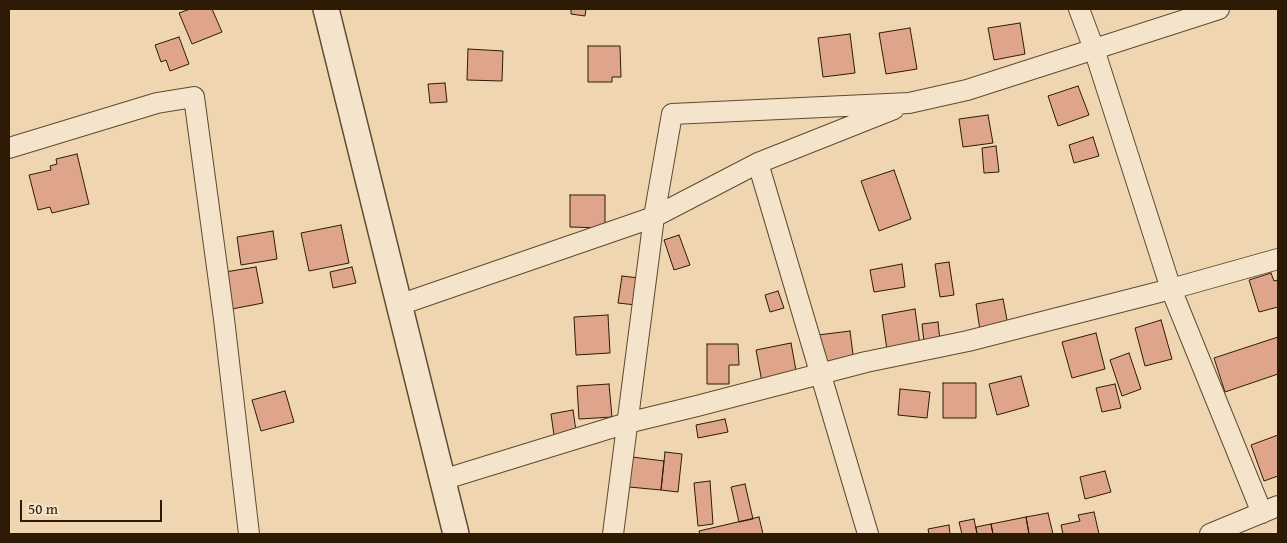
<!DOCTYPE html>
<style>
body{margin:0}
#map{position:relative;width:1287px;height:543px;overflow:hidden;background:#efd6b1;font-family:"Gentium Book Plus",serif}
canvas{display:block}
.frame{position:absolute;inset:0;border:10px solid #2e1b05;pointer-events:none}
.scale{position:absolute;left:20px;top:500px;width:142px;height:22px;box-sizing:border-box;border:2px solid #2e1b05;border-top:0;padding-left:6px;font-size:15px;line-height:18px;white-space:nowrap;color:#2e1b05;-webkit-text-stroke:4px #f5e4cc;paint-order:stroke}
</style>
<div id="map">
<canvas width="1287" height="543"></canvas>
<div class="frame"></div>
<div class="scale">50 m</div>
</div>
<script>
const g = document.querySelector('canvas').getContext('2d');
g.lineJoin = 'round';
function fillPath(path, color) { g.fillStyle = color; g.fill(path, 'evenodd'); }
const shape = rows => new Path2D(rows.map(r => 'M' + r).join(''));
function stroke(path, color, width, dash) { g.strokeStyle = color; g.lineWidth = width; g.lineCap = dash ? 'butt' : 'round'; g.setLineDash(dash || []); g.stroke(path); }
const building = shape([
 [190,9,212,9,222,32,192,44,179,13,190,9],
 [571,9,586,9,585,16,571,14,571,9],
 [1020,23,1025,54,994,60,988,28,1020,23],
 [910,28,917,69,886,74,879,33,910,28],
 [850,34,855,73,823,77,818,38,850,34],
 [179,37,189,64,170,71,166,60,161,62,155,45,179,37],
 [588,46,620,46,621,77,612,77,612,82,588,82,588,46],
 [468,49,503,51,502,81,467,80,468,49],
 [445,83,447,102,430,103,428,84,445,83],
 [1078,86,1089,115,1058,126,1048,96,1078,86],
 [988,115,993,143,963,147,959,119,988,115],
 [1093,137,1099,156,1074,163,1069,145,1093,137],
 [996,146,999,172,984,173,982,148,996,146],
 [77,154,89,204,52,213,50,207,38,210,29,175,51,170,50,166,57,164,56,159,77,154],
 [894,170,911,219,879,231,861,181,894,170],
 [570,195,605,195,605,228,570,227,570,195],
 [341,225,349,263,309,271,301,233,341,225],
 [273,231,277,259,241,265,237,237,273,231],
 [679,235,690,265,674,270,664,240,679,235],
 [949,262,954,295,940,297,935,264,949,262],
 [902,264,905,287,874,292,870,270,902,264],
 [256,267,263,303,232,309,225,272,256,267],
 [352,267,356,283,333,288,330,272,352,267],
 [1271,273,1274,281,1278,280,1278,307,1259,312,1249,280,1271,273],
 [622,276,639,278,636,305,618,303,622,276],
 [778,291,784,308,770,312,765,295,778,291],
 [1003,299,1008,325,980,330,976,304,1003,299],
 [915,309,920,345,887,350,882,315,915,309],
 [608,315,610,353,576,355,574,317,608,315],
 [1161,320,1172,359,1145,366,1135,328,1161,320],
 [938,322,940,341,924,342,922,324,938,322],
 [850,331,854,362,822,366,818,335,850,331],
 [1096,333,1105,369,1072,378,1062,342,1096,333],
 [1278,337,1278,374,1225,392,1214,358,1278,337],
 [791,343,797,376,762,382,756,350,791,343],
 [707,344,738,344,739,365,729,365,729,384,707,384,707,344],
 [1129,353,1141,389,1122,396,1110,360,1129,353],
 [1021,376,1029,406,997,415,989,384,1021,376],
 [943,383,976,383,976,418,943,418,943,383],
 [609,384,612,417,579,419,577,386,609,384],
 [1115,384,1121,408,1102,412,1096,388,1115,384],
 [900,389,930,392,927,418,898,415,900,389],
 [285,391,294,422,261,431,252,400,285,391],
 [573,410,576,431,554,435,551,414,573,410],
 [725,419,728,432,698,438,696,425,725,419],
 [1278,435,1278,476,1264,481,1251,445,1278,435],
 [665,452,682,454,678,492,661,490,665,452],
 [632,457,664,461,661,490,629,487,632,457],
 [1105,471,1111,492,1085,499,1080,477,1105,471],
 [710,481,713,524,698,526,694,483,710,481],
 [745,484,753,519,739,522,731,487,745,484],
 [1094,512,1099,534,1063,534,1061,525,1080,521,1078,515,1094,512],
 [1048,513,1053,534,1029,534,1026,517,1048,513],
 [759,517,763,534,700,534,699,531,759,517],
 [1026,517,1029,534,993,534,991,524,1026,517],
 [974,519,977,534,962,534,959,522,974,519],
 [991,524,993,534,977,534,976,527,991,524],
 [949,525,950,534,929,534,928,529,949,525]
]);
fillPath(building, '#dea58b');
stroke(building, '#2e1b05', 1);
const minor = shape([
 [1079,9,1094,49,1171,289,1262,513],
 [9,148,157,103,194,97,224,319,249,534],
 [758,163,868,534],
 [399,305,654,217,758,163,894,109],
 [442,480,627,423,697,406,866,362,968,341,1171,289,1278,259],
 [613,534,654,217,672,114,909,103,967,90,1219,9],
 [1210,534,1278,506]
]);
const tertiary = shape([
 [326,9,456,534]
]);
stroke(minor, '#5e4a30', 22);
stroke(tertiary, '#5e4a30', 28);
stroke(minor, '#f5e4cc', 20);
stroke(tertiary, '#f5e4cc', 25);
</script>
